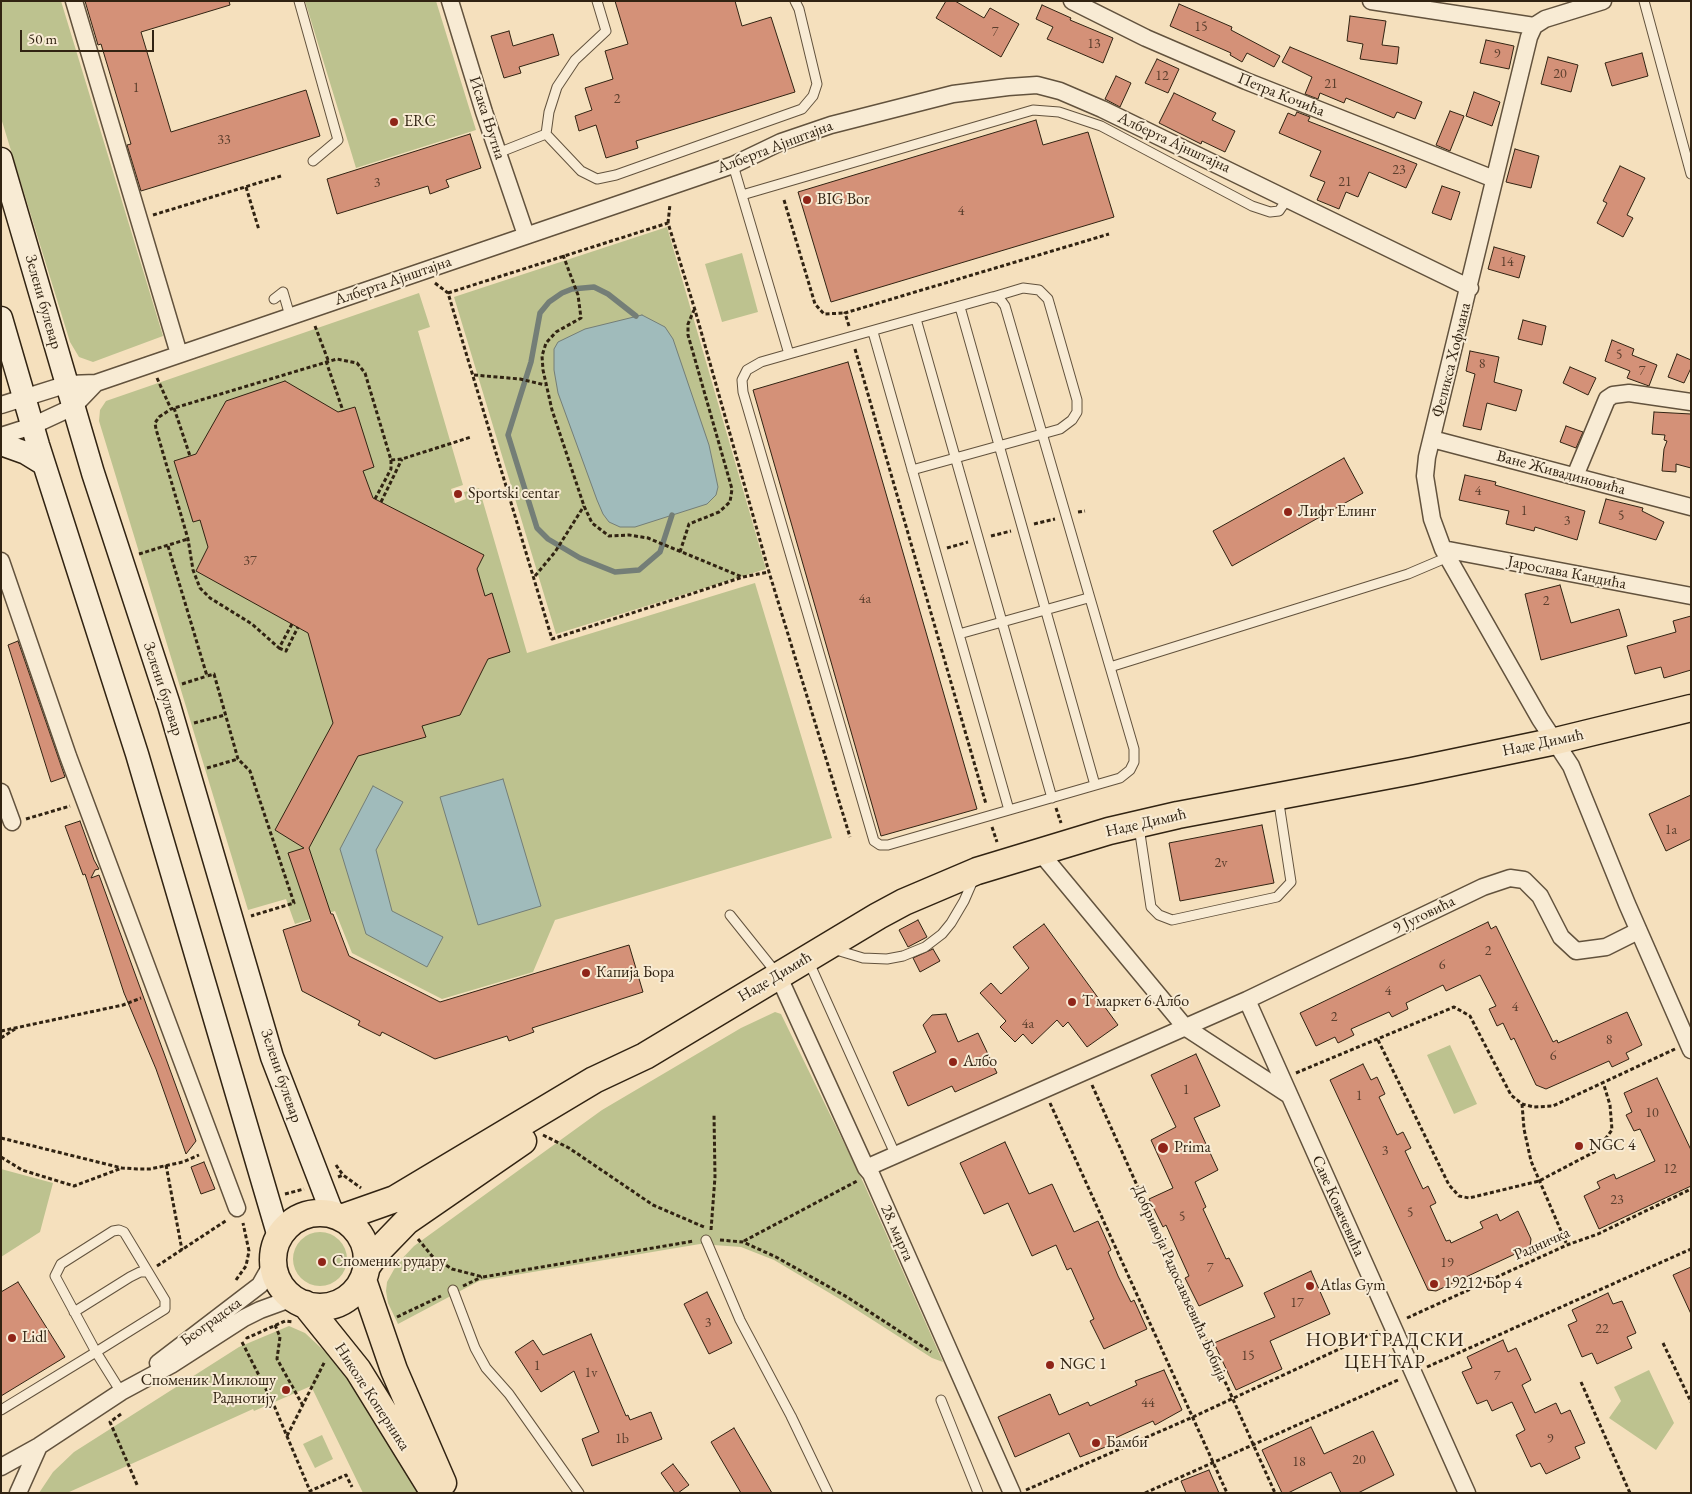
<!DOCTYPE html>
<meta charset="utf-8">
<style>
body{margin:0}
#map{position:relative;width:1692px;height:1494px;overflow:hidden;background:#f5e0bd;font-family:"EB Garamond",serif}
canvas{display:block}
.frame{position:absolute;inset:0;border:2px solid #312312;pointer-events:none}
.scale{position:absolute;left:20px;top:30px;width:134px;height:22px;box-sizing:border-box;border:2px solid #312312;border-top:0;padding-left:6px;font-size:15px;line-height:18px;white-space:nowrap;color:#312312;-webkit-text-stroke:4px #f8ebd4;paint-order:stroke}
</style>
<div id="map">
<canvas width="1692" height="1494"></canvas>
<div class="frame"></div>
<div class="scale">50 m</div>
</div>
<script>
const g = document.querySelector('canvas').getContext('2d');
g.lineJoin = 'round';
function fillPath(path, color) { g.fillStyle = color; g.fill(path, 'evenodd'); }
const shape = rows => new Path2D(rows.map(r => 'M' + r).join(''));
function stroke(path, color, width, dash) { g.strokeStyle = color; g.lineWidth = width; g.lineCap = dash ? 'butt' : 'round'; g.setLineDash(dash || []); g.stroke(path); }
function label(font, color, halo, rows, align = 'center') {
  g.font = font + ' "EB Garamond",serif'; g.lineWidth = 4; g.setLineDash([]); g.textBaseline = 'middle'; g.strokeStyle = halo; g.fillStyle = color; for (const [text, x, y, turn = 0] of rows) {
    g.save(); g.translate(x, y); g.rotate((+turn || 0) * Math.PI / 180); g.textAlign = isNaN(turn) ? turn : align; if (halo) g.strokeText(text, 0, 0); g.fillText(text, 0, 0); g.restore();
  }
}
fillPath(shape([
 [1,1,61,1,163,336,93,362,79,357,70,342,1,118],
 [305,1,436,1,476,130,356,168],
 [667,227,766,569,556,634,454,297],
 [742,253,758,312,722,322,705,264],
 [419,293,430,327,418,331,463,485,451,489,455,503,466,499,464,492,479,488,527,653,755,583,832,838,555,920,533,972,442,999,352,953,335,911,295,924,286,899,248,910,99,421,100,410,106,401],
 [775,1012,781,1014,864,1184,943,1362,932,1358,843,1301,774,1260,741,1247,700,1244,479,1281,398,1324,388,1303,386,1291,387,1282,397,1264,414,1246,602,1110,741,1028],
 [1450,1045,1477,1104,1454,1114,1427,1055],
 [1,1169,53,1183,40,1232,1,1257],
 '293 1259a27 27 0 1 1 54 0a27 27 0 1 1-54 0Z',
 [289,1326,305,1333,335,1361,367,1406,419,1493,363,1493,311,1386,254,1411,253,1409,67,1493,39,1493,53,1472,74,1452,239,1347],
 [1649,1370,1674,1423,1656,1450,1609,1418,1621,1401,1614,1387],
 [322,1435,333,1459,315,1468,303,1444]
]), '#bdc28f');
const water = shape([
 [642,315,665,327,673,339,709,445,718,487,716,495,707,504,635,527,620,527,609,522,603,514,597,500,558,393,554,370,554,349,558,342,585,329,642,315],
 [503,779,541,906,478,925,440,797,503,779],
 [373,786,403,802,376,850,392,911,443,937,427,967,366,934,340,849,373,786]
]);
fillPath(water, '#a0bbbb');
stroke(water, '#747e77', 1);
stroke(shape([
 [636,316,608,294,594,287,572,289,562,293,549,302,540,313,531,362,508,435,537,528,548,539,580,558,615,572,639,570,660,552,672,515]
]), '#747e77', 5.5);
const building = shape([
 [85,1,229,1,230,5,141,32,171,132,306,90,320,136,141,191,127,145,131,144,101,44,98,45,85,1],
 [615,1,735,1,742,26,771,17,795,92,636,141,638,148,606,158,596,125,579,131,575,116,592,110,585,88,613,79,605,51,628,44,615,1],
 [946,1,955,1,984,18,990,8,1019,24,1001,57,936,18,946,1],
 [1179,4,1232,27,1231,30,1280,56,1274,67,1247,53,1242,62,1230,55,1231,53,1170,26,1179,4],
 [1042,5,1071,18,1070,20,1113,38,1103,63,1047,39,1053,27,1036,19,1042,5],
 [1350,16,1386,21,1382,45,1399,47,1397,64,1360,59,1363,44,1347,41,1350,16],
 [509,31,513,46,553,34,559,55,519,67,521,73,504,78,491,36,509,31],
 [1486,40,1514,46,1509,69,1480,63,1486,40],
 [1290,47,1422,102,1415,119,1397,112,1394,118,1346,98,1344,103,1320,93,1318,99,1305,94,1312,77,1282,62,1290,47],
 [1642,53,1648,76,1612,86,1605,63,1642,53],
 [1548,57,1578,65,1571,92,1541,84,1548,57],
 [1157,59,1179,69,1168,93,1145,83,1157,59],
 [1116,76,1131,83,1120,107,1105,99,1116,76],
 [1474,92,1500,102,1492,126,1466,116,1474,92],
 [1174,93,1216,113,1212,120,1235,131,1225,152,1202,141,1201,144,1159,123,1174,93],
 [1450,111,1464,116,1450,151,1436,145,1450,111],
 [1297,112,1310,117,1308,121,1417,164,1406,188,1369,172,1358,197,1346,192,1339,209,1317,200,1325,182,1310,176,1321,151,1279,133,1288,113,1295,116,1297,112],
 [1036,120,1043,145,1088,132,1114,217,831,302,798,192,1036,120],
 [470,134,481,168,446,180,449,187,430,194,428,186,337,214,327,179,470,134],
 [1515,149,1539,156,1531,188,1506,182,1515,149],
 [1620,166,1645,178,1627,215,1633,218,1623,237,1597,223,1607,203,1603,201,1620,166],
 [1442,186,1460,192,1451,220,1432,213,1442,186],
 [1494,247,1525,256,1519,278,1488,269,1494,247],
 [1523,320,1546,326,1542,345,1518,339,1523,320],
 [1612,340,1634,349,1632,355,1657,365,1649,386,1627,378,1630,371,1605,361,1612,340],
 [1470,351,1499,357,1494,382,1522,390,1516,411,1487,403,1481,430,1463,426,1475,374,1466,371,1470,351],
 [1677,354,1691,360,1691,368,1684,383,1668,377,1677,354],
 [848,362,977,809,881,836,753,390,848,362],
 [1570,367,1596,378,1588,395,1563,383,1570,367],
 [285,381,338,412,355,407,374,467,363,471,373,498,484,555,477,569,485,596,492,593,510,652,488,659,460,715,422,726,426,737,358,756,309,848,331,914,333,914,349,956,440,1002,629,945,643,992,532,1028,534,1032,509,1041,507,1036,435,1059,382,1032,380,1036,358,1025,360,1021,302,991,283,930,311,921,288,853,304,848,275,830,333,723,308,633,196,571,208,547,200,520,193,522,174,461,196,454,226,401,285,381],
 [1654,412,1691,414,1691,468,1676,464,1676,472,1662,471,1664,449,1667,441,1664,440,1665,435,1652,434,1654,412],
 [1566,426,1583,432,1576,448,1560,442,1566,426],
 [1344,458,1363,493,1232,566,1213,531,1344,458],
 [1465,475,1496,482,1495,485,1585,511,1577,540,1535,527,1534,531,1506,524,1509,511,1459,500,1465,475],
 [1606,499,1643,508,1642,511,1664,522,1656,540,1599,523,1606,499],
 [1560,585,1571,623,1619,609,1627,636,1541,660,1525,594,1560,585],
 [1691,616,1691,670,1664,678,1661,667,1635,674,1627,646,1676,632,1673,621,1691,616],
 [18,641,65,777,51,782,8,645,18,641],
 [1691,795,1691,839,1666,851,1649,814,1691,795],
 [80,821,94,860,99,869,95,870,91,878,99,875,196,1141,186,1154,156,1069,124,993,85,874,83,875,65,826,80,821],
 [1262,825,1274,883,1180,901,1169,843,1262,825],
 [918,920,927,937,908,947,899,930,918,920],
 [1488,922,1491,929,1496,926,1553,1042,1557,1040,1558,1043,1627,1012,1642,1045,1626,1053,1629,1059,1612,1067,1609,1061,1546,1089,1536,1085,1514,1038,1511,1040,1503,1023,1497,1026,1489,1009,1496,1006,1480,975,1446,991,1443,985,1406,1003,1408,1009,1392,1017,1389,1012,1351,1029,1354,1035,1338,1043,1335,1037,1316,1046,1300,1013,1488,922],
 [1044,924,1118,1025,1087,1047,1068,1022,1063,1027,1057,1020,1032,1044,1023,1034,1015,1042,1000,1027,1006,1021,980,993,991,983,1001,994,1029,968,1013,947,1044,924],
 [933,949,940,961,920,972,913,958,933,949],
 [946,1014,958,1042,978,1033,997,1073,955,1092,952,1086,908,1106,893,1072,936,1052,923,1025,932,1015,946,1014],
 [1196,1054,1220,1106,1194,1118,1218,1170,1195,1182,1206,1207,1203,1209,1226,1259,1229,1258,1243,1286,1199,1306,1185,1278,1189,1276,1179,1254,1166,1225,1163,1227,1149,1199,1173,1188,1151,1140,1176,1127,1151,1075,1196,1054],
 [1363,1064,1371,1080,1377,1077,1385,1094,1379,1097,1397,1135,1403,1132,1411,1148,1405,1151,1423,1189,1428,1186,1436,1203,1430,1206,1446,1241,1450,1240,1451,1243,1483,1228,1480,1222,1497,1214,1500,1221,1518,1211,1531,1239,1530,1247,1436,1291,1428,1290,1330,1080,1363,1064],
 [1657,1078,1691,1150,1691,1186,1599,1229,1584,1196,1600,1188,1597,1182,1614,1174,1616,1179,1655,1161,1640,1129,1634,1131,1626,1115,1632,1112,1624,1093,1657,1078],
 [1005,1142,1029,1194,1052,1184,1074,1232,1098,1221,1111,1250,1108,1252,1118,1276,1131,1302,1134,1300,1147,1329,1104,1349,1090,1321,1094,1319,1071,1268,1067,1270,1056,1245,1032,1256,1008,1203,984,1214,960,1163,1005,1142],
 [204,1162,215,1189,201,1194,191,1167,204,1162],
 [1691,1267,1691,1314,1673,1275,1691,1267],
 [1311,1271,1330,1314,1270,1341,1282,1369,1236,1390,1214,1343,1275,1317,1264,1293,1311,1271],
 [18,1282,65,1357,1,1396,1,1292,18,1282],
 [707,1292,732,1343,709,1354,684,1304,707,1292],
 [1608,1293,1613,1304,1622,1301,1636,1333,1627,1337,1632,1348,1597,1364,1592,1353,1582,1357,1568,1325,1577,1321,1572,1310,1608,1293],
 [591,1334,626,1416,628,1415,630,1420,651,1412,662,1439,592,1466,582,1439,599,1432,574,1371,541,1392,515,1352,533,1340,543,1355,591,1334],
 [1503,1340,1508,1352,1516,1348,1531,1380,1522,1385,1535,1413,1556,1403,1561,1414,1570,1410,1585,1443,1575,1447,1580,1458,1546,1474,1540,1463,1531,1467,1516,1435,1525,1430,1512,1402,1492,1411,1487,1400,1477,1404,1462,1372,1472,1368,1467,1357,1503,1340],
 [1164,1370,1182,1410,1155,1425,1153,1421,1124,1434,1107,1442,1108,1446,1080,1457,1069,1433,1015,1457,998,1417,1050,1394,1059,1415,1088,1402,1090,1406,1137,1385,1135,1381,1164,1370],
 [1311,1427,1324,1454,1373,1431,1394,1475,1358,1493,1341,1493,1331,1472,1288,1493,1282,1493,1262,1450,1311,1427],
 [734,1428,772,1493,741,1493,711,1442,734,1428],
 [673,1464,689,1485,678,1493,675,1493,661,1473,673,1464],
 [1209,1470,1219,1493,1186,1493,1181,1481,1209,1470]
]);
fillPath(building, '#d49178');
stroke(building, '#312312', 1);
const lane = shape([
 [299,1,338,140,313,161],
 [597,1,606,31,575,60,557,87,549,112,546,134,581,171,597,179,616,175,802,109,813,96,817,84,799,9,795,1],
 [1644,1,1691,174],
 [498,153,546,134],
 [733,165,789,354,992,297,1000,299,1005,306,1110,667,1408,574,1448,557],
 [742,195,1033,110,1059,112,1101,126,1252,206,1270,212,1279,211,1288,198],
 [274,299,283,292,290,316],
 [960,307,1095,785],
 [916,319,1052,798],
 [873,332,1009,810],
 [789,354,761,362,747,370,742,380,743,392,874,841,880,845,888,845,1120,778,1130,770,1134,762,1134,749,1110,667],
 [912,470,1060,429,1072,420,1077,412,1077,400,1048,299,1039,290,1023,288,993,297],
 [959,634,1088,598],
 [1139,827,1151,907,1159,915,1172,920,1277,897,1291,882,1278,797],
 [730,915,778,975],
 [833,949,863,958,887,959,903,956,925,947,942,934,951,923,964,901,974,878],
 [808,960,896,1156],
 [706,1240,740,1320,791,1416,828,1493],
 [453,1290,475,1348,486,1368,509,1394,579,1493],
 [74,1312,130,1277,140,1272,148,1272],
 [941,1400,978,1493],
 [1,1410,96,1352,165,1309,165,1300,124,1232,119,1230,113,1231,61,1264,55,1276,96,1352,121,1392]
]);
const street = shape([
 [74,1,179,354],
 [450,1,484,112,526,235],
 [1072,1,1146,38,1246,81,1494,179],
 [1371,1,1534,26],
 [1603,1,1545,19,1534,26,1529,37,1427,457,1425,476,1432,519,1443,549,1540,719,1571,766,1627,904,1691,1050],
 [1,405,68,384,96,383,733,165,781,142,831,125,953,94,1008,87,1037,85,1060,91,1102,109,1470,288],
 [1,436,32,426,73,407,96,383],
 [1432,439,1691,507],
 [1575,476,1607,399,1613,395,1629,393,1691,402],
 [1443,549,1691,596],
 [1,561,68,756,237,1208],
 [1,792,12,822],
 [1039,851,1185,1027,1289,1095],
 [778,975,866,1168,871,1174,1012,1493],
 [1247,1000,1467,1493],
 [866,1168,1247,1000,1483,887,1510,878,1524,880,1540,896,1561,937,1576,951,1606,947,1638,931],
 [158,1363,260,1285,273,1262],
 [1,1467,39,1446,121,1392,171,1365,244,1318,260,1310,293,1298],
 [18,1493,39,1446]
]);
const secondary = shape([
 [1,159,93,473,169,705,272,1057,333,1215],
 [1,318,38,445,137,754,279,1237],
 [1,444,26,453,44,464]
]);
const primary = shape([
 '273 1260a47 47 0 1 1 94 0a47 47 0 1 1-94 0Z',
 [341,1218,395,1199,594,1080,645,1056,878,916,904,902,977,871,1109,831,1178,815,1412,771,1556,741,1691,708],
 [366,1268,377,1252,407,1221,523,1141],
 [363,1280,394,1370,443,1483],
 [305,1304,358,1370,434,1493]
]);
stroke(lane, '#62523d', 11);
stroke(street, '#62523d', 19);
stroke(secondary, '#312312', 25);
stroke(primary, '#312312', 29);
stroke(shape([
 [246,187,259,230],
 [784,200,815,304,824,314,845,313],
 [153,215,281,176],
 [668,223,670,204],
 [563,255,578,295,581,318,556,332,546,343,542,356,543,370,552,410,584,506,592,523,609,536,629,535,648,538,742,577],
 [435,283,448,293,552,639,743,577,769,572],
 [448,293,668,223,695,310,769,572,850,837],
 [315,326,328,360],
 [849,326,845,313,1109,234],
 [855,349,986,804],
 [326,361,343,411],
 [474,375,520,379,545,385],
 [157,378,171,409],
 [174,408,190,456],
 [375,499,391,469,391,460],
 [381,502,402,459],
 [1078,512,1085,511],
 [1034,524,1055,519],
 [991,536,1011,531],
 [168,546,207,676,214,674,238,759,250,771,294,903,251,916],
 [947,548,968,542],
 [680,552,689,524,719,512,730,502,732,489,688,335,688,324,694,310],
 [139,554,188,539],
 [535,576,555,552,584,506],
 [292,624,279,648,252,624,210,598,200,588,193,570,188,539,156,429,155,423,159,417,171,409,337,359,357,363,365,373,391,460,402,459,471,437],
 [279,648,286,651,298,627],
 [182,684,207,676],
 [194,723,225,715],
 [207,768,238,759],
 [1056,808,1061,823],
 [26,819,70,806],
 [992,827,997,842],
 [1,1031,123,1005,141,998],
 [1,1038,15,1029],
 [1378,1040,1449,1185,1459,1196,1469,1198,1539,1181,1596,1151,1612,1130,1610,1105,1603,1082],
 [1296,1073,1454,1007,1470,1016,1511,1095,1522,1104,1534,1107,1553,1106,1675,1049],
 [1092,1085,1275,1493],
 [1050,1103,1227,1493],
 [1522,1104,1524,1129,1531,1161,1567,1245],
 [543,1135,569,1148,653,1205,704,1227],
 [1,1138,122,1168,137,1169,150,1169,183,1162,199,1155],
 [1,1157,22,1170,74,1186,122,1168],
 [166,1165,182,1250],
 [336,1165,343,1175],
 [338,1177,343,1175,361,1188],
 [285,1194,304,1189],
 [711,1230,715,1177,714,1114],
 [418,1239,432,1256,452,1269,483,1277,694,1241],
 [720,1240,743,1242,776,1257,847,1297,931,1352],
 [744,1241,857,1181],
 [157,1266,227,1220],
 [236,1280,246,1266,249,1251,243,1223],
 [463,1286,482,1277],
 [397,1317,441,1296],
 [1407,1318,1567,1245,1598,1234,1691,1189],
 [275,1325,280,1337,277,1359,302,1404],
 [246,1337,247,1338,285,1321,293,1322],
 [242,1342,273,1403,310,1491,346,1475,352,1487],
 [1663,1343,1691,1402],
 [1427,1367,1691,1249],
 [1581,1382,1630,1493],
 [121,1414,110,1422,138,1487],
 [287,1436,325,1361],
 [1026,1490,1193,1417,1378,1331],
 [1145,1493,1398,1380]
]), '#312312', 3, [4, 2.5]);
stroke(lane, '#f8ebd4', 9);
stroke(street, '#f8ebd4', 16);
stroke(secondary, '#f8ebd4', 22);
stroke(primary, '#f5e0bd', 26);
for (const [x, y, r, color] of [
 [394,122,5,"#8f2418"],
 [807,200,5,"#8f2418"],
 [458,494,5,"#8f2418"],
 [1288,512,5,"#8f2418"],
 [586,973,5,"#8f2418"],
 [1072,1002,5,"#8f2418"],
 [953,1062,5,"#8f2418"],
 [1579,1146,5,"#8f2418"],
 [1163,1148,6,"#8f2418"],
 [322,1262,5,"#8f2418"],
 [1434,1284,5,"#8f2418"],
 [1310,1286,5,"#8f2418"],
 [12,1338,5,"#8f2418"],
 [1050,1365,5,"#8f2418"],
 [286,1390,5,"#8f2418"],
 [1096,1443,5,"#8f2418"]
]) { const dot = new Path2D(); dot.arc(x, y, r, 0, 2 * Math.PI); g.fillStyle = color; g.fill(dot); stroke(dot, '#f8ebd4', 2); }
label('14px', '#5a3e2c', null, [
 ["15",1201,27],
 ["7",995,32],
 ["13",1094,44],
 ["9",1497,54],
 ["20",1560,74],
 ["12",1162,76],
 ["21",1331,84],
 ["1",136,88],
 ["2",617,99],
 ["33",224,140],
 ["23",1399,170],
 ["21",1345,182],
 ["3",377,183],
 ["4",961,211],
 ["14",1507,262],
 ["5",1619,355],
 ["8",1482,364],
 ["7",1642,371],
 ["4",1478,491],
 ["1",1524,511],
 ["5",1621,516],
 ["3",1567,521],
 ["37",250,561],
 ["4a",865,599],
 ["2",1546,601],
 ["1a",1671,830],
 ["2v",1221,863],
 ["2",1488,951],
 ["6",1442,965],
 ["4",1388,991],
 ["4",1515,1007],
 ["2",1334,1017],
 ["4a",1028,1024],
 ["8",1609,1040],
 ["6",1553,1056],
 ["1",1186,1090],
 ["1",1359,1096],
 ["10",1652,1113],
 ["3",1385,1151],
 ["12",1670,1169],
 ["23",1617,1200],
 ["5",1410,1213],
 ["5",1182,1217],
 ["19",1447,1263],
 ["7",1210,1268],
 ["17",1297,1303],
 ["3",708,1323],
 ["22",1602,1329],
 ["15",1248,1356],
 ["1",537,1366],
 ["1v",591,1373],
 ["7",1497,1376],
 ["44",1148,1403],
 ["1b",622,1439],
 ["9",1550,1439],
 ["20",1359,1460],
 ["18",1299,1462]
]);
label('16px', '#312312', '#f8ebd4', [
 ["Петра Кочића",1281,95,22],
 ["Исака Њутна",487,118,72],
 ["Алберта Ајнштајна",1174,143,25],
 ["Алберта Ајнштајна",775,147,-21],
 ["Алберта Ајнштајна",393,281,-19],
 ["Зелени булевар",43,302,74],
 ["Феликса Хофмана",1452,360,-76],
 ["Ване Живадиновића",1561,473,15],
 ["Јарослава Кандића",1567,573,11],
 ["Зелени булевар",163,689,72],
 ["Наде Димић",1543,743,-12],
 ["Наде Димић",1146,823,-13],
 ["9 Југовића",1424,915,-26],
 ["Наде Димић",775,977,-31],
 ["Зелени булевар",281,1076,71],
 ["Саве Ковачевића",1338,1206,66],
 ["28. марта",897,1233,66],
 ["Радничка",1542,1244,-24],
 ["Добривоја Радосављевића Бобија",1180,1283,66],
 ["Београдска",211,1322,-36],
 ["Николе Коперника",372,1397,57]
]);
label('16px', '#312312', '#f8ebd4', [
 ["ERC",404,122],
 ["BIG Bor",817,200],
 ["Sportski centar",468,494],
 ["Лифт Елинг",1298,512],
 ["Капија Бора",596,973],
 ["Т маркет 6 Албо",1082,1002],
 ["Албо",963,1062],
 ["NGC 4",1589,1146],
 ["Prima",1174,1148],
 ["Споменик рудару",332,1262],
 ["19212 Бор 4",1444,1284],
 ["Atlas Gym",1320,1286],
 ["Lidl",22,1338],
 ["NGC 1",1060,1365],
 ["Споменик Миклошу",276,1381,"right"],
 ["Раднотију",276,1399,"right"],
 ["Бамби",1106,1443]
], 'left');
g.letterSpacing = '1px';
label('19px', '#312312', '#f8ebd4', [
 ["НОВИ ГРАДСКИ",1385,1341],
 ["ЦЕНТАР",1385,1363]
]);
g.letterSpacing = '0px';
</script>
